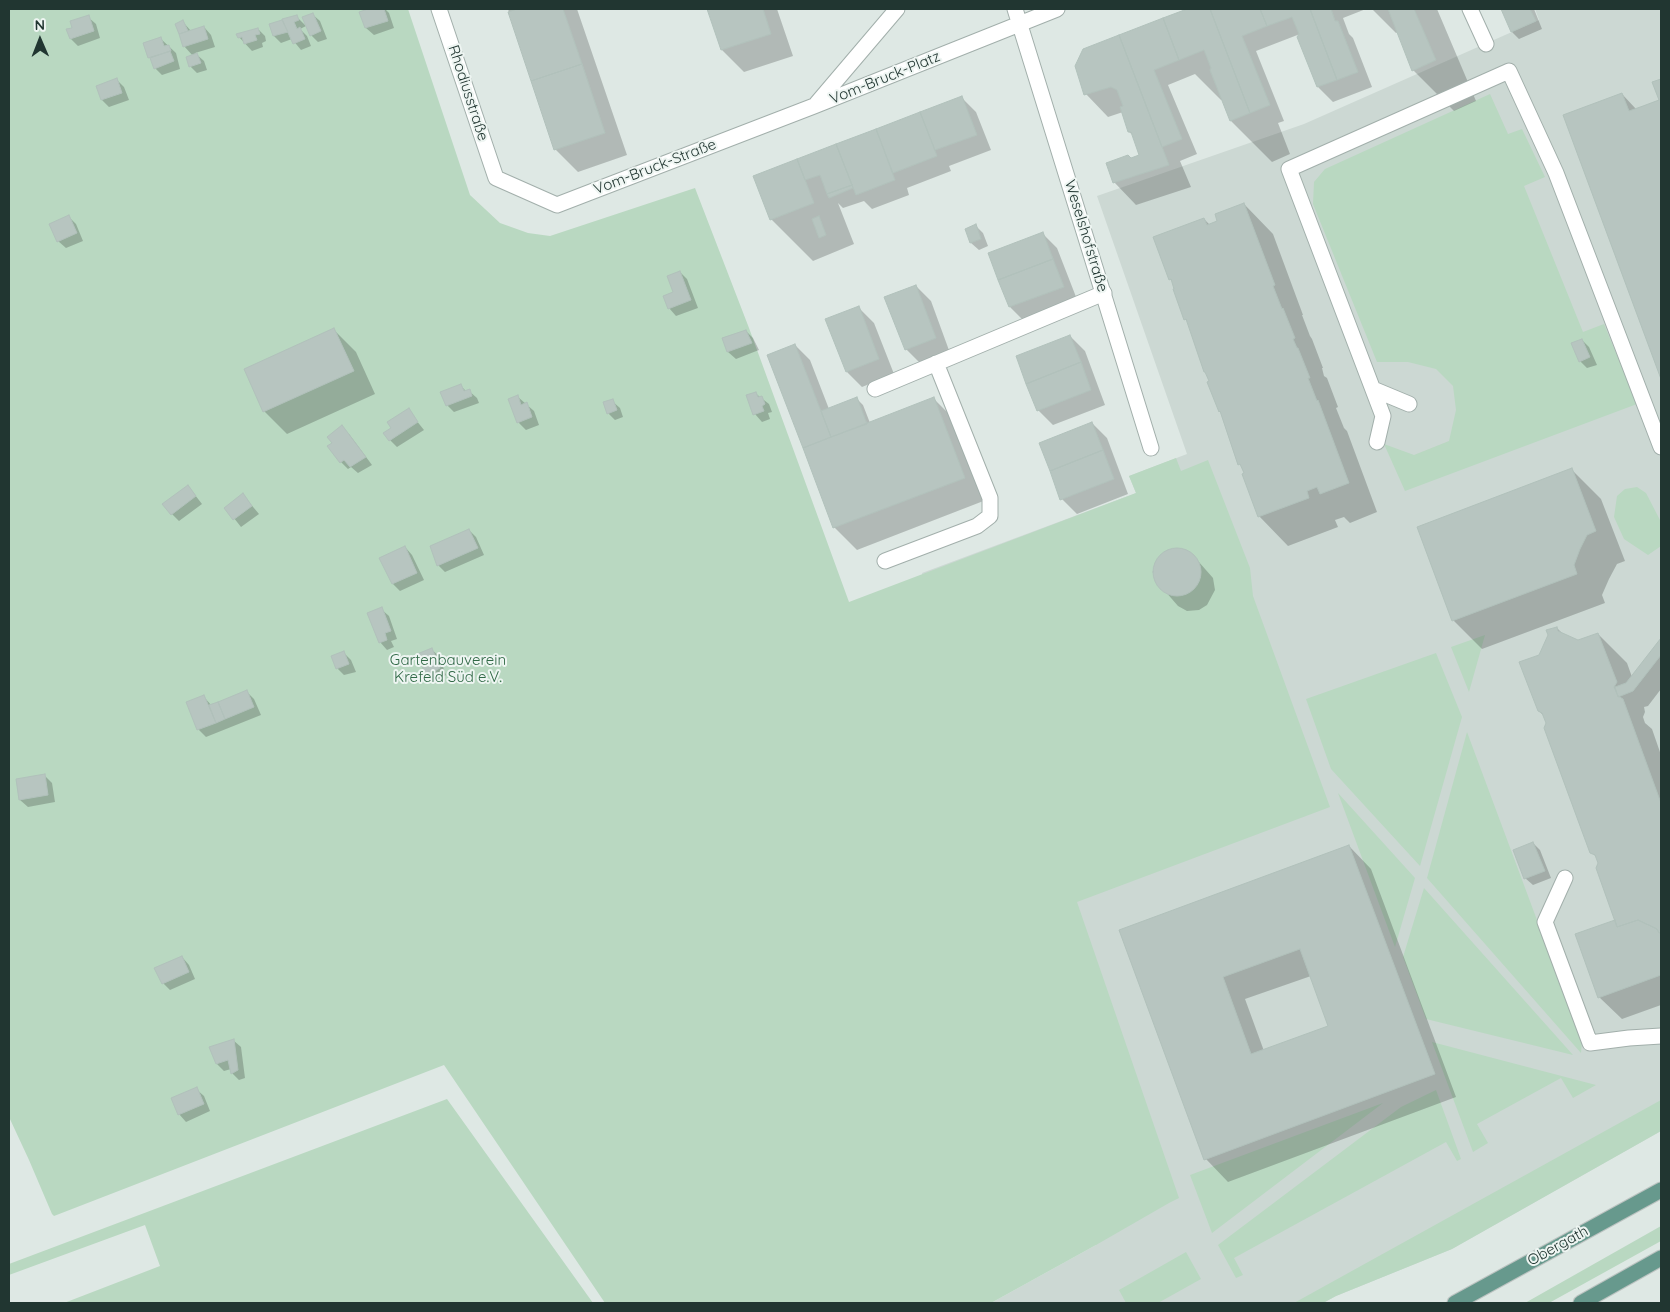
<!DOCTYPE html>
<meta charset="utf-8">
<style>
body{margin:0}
#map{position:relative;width:1670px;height:1312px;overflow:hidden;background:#dee8e4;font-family:Quicksand,sans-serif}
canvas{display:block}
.frame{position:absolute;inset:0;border:10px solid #213631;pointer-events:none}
.north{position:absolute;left:15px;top:15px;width:50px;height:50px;-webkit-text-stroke:4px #eef5f2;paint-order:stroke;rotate:359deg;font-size:14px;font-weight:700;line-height:20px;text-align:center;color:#213631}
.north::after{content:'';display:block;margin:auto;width:18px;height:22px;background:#213631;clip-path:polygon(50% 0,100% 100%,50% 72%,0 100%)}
</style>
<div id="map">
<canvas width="1670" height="1312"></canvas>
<div class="frame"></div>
<div class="north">N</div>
</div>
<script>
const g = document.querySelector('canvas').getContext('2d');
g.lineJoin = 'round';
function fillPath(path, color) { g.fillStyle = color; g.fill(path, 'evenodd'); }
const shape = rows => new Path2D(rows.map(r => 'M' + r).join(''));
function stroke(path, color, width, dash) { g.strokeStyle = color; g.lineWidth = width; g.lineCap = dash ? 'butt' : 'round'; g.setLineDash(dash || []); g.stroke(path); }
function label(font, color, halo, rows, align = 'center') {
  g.font = font + ' Quicksand,sans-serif'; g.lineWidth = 4; g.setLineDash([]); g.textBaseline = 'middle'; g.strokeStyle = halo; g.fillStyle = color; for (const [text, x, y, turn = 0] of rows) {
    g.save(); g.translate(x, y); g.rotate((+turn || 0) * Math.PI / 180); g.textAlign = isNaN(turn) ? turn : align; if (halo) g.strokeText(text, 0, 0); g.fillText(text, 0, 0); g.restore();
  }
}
fillPath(shape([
 [1535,9,1661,9,1661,1131,1452,1249,1336,1296,1323,1303,991,1303,1096,1245,922,573,1136,493,1129,476,1187,454,1097,196,1304,124,1539,20]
]), '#ccd8d3');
fillPath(shape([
 [9,9,408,9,470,195,500,223,528,233,550,236,695,188,749,328,849,602,1136,493,1129,476,1176,458,1181,471,1208,460,1250,568,1253,596,1330,807,1077,902,1179,1198,1169,1203,1096,1245,991,1303,605,1303,444,1065,54,1216,52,1214,29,1160,9,1117],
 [1490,94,1508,134,1522,129,1545,177,1524,186,1583,332,1604,324,1637,404,1405,491,1384,444,1414,455,1449,441,1456,410,1453,386,1436,369,1408,362,1377,362,1313,204,1314,182,1325,169],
 [1637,487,1646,493,1661,522,1661,546,1648,555,1624,539,1614,517,1617,496,1625,489],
 [1485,635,1469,692,1451,647],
 [1436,653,1462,717,1420,866,1331,769,1306,699],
 [1467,732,1582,1041,1581,1053,1427,878],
 [1338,793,1415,878,1395,947],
 [1424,888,1573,1055,1426,1019,1403,957],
 [1432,1042,1596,1085,1573,1098,1561,1078,1477,1124,1488,1143,1473,1152],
 [1436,1090,1461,1159,1457,1161,1446,1142,1234,1258,1243,1275,1236,1278,1218,1245,1401,1107],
 [447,1099,593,1303,64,1303,160,1266,145,1225,9,1275,9,1264],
 [1661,1100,1661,1131,1452,1249,1336,1296,1323,1303,1294,1303],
 [1383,1103,1212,1233,1190,1175],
 [1661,1226,1661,1241,1549,1303,1525,1303],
 [1186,1252,1201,1279,1158,1303,1126,1303,1119,1290]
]), '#b9d8c1');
fillPath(shape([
 [372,9,385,9,389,13,394,28,374,35,366,28,361,13],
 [508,9,577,9,627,155,578,172,555,149],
 [708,9,777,9,793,56,744,72,722,50],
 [1191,9,1366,9,1343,18,1349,34,1353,38,1372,87,1333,102,1318,87,1299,37,1300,34,1256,51,1284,121,1278,123,1290,154,1272,162,1231,121,1223,100,1221,100,1195,74,1168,85,1197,154,1180,161,1191,187,1136,205,1114,182,1131,159,1140,156,1134,136,1129,132,1123,112,1108,117,1086,94,1084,50],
 [1372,9,1437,9,1476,101,1454,111,1413,70,1398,32,1396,33],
 [1502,9,1534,9,1542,29,1519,39,1512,32],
 [312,14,320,21,327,39,318,42,311,35],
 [88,17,96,24,100,38,78,46,71,39,74,29],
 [297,17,306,26,300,29,307,36,311,46,301,50,292,39,281,43,274,36,271,25],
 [183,22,191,31,204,27,211,35,215,47,195,53,204,61,207,70,197,73,190,66,193,56,184,46,176,25],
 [258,29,265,36,266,41,262,43,263,47,252,51,239,37],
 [161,39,176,53,180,69,162,75,155,68,145,43],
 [117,80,124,87,129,100,109,107,102,100],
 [1661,80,1661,376,1565,116,1622,94,1636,109,1660,100,1653,83],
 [961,97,976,112,991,150,949,166,951,171,907,188,909,195,872,209,864,201,843,208,838,203,854,244,813,261,771,219,755,177],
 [857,181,858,184,834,193,834,190],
 [1244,204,1273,234,1303,315,1302,315,1310,336,1312,339,1323,368,1322,368,1324,376,1327,378,1338,407,1336,408,1344,428,1347,431,1377,512,1350,523,1344,517,1335,520,1338,527,1288,546,1259,516,1242,467,1240,464,1210,382,1188,322,1185,319,1173,282,1170,279,1204,219,1210,225,1219,222],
 [69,217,76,224,83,241,66,248,58,241],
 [976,226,983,233,988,246,979,250,971,243,966,229],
 [1042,233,1057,248,1078,302,1025,322,1010,307,989,254],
 [680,272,687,279,698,308,676,316,669,308,675,293],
 [916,286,931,301,950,353,921,364,906,349],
 [859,308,874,323,894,374,862,387,847,372],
 [334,330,356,352,375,394,287,434,264,411],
 [746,331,753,338,759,350,736,359,728,352,724,339],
 [1070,336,1085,351,1105,405,1053,425,1038,410],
 [1582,340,1589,347,1597,365,1587,368,1580,361],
 [795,345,810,360,829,409,856,398,863,405,870,423,934,399,956,421,986,500,857,550,834,527,768,356],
 [461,386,467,392,469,391,477,398,479,403,454,412,447,405],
 [755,393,769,404,772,412,768,413,770,419,762,422,755,414],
 [518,397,534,411,539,425,526,430,519,423,510,400],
 [612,401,620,408,623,417,615,420,608,413],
 [408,410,424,430,397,447,390,440],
 [1092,423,1107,438,1128,494,1077,514,1062,499],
 [349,434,372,465,358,473,351,467,348,469,341,462],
 [1572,470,1601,499,1625,561,1617,564,1609,579,1602,595,1605,603,1482,649,1453,620],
 [188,486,202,504,179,521,172,514],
 [243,495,259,514,241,527,226,508],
 [469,530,476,537,484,555,445,572,438,565],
 [405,547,412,555,424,580,400,591,393,584],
 [1173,549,1181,550,1191,553,1213,578,1215,590,1207,605,1199,610,1187,611,1178,606,1158,583,1155,575,1155,567,1159,559,1165,553],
 [381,609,389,616,397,639,391,641,394,647,387,650,380,642],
 [1557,628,1564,635,1578,642,1598,634,1627,663,1632,677,1661,640,1661,689,1648,706,1644,707,1645,712,1643,717,1645,723,1652,729,1661,755,1661,1005,1622,1019,1599,997,1616,921,1598,858,1591,852,1545,717,1539,711,1540,656],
 [431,649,439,656,446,675,434,682,427,675],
 [344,653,351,660,356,672,344,675,337,668],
 [247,692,254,699,261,715,206,737,198,729,188,703,204,697,212,706],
 [44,775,52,783,55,802,28,807,20,800],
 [1533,843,1540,850,1551,878,1533,885,1525,878],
 [1349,846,1371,869,1456,1097,1228,1182,1206,1159,1120,931],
 [1311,976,1329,1027,1264,1051,1245,999],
 [182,957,189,965,195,979,170,990,163,983],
 [233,1040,241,1047,245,1078,239,1080,232,1073,231,1069,224,1071,217,1064],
 [196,1089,204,1096,210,1111,186,1122,179,1114]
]), '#0003');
const building = shape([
 [368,9,384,9,388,21,365,28,359,12,368,9],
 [517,9,563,9,582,64,531,81,508,12,517,9],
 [707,9,763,9,771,34,721,50,707,9],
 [1187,9,1210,9,1250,113,1230,121,1210,70,1211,68,1204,50,1179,60,1163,18,1187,9],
 [1210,9,1260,9,1267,26,1242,36,1270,105,1250,113,1210,9],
 [1260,9,1310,9,1337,80,1317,87,1297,37,1299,34,1292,17,1267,26,1260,9],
 [1310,9,1331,9,1335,21,1338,21,1358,72,1337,80,1310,9],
 [1388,9,1414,9,1436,60,1412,71,1388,9],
 [1501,9,1530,9,1536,21,1511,32,1501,9],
 [313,13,321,31,310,36,302,17,313,13],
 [89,15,94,31,70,39,66,29,72,28,70,21,89,15],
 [297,15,299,20,294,22,297,29,300,27,305,39,293,44,282,19,297,15],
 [1163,18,1179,60,1154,70,1182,139,1162,147,1119,35,1163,18],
 [183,20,188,31,179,34,175,24,183,20],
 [282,20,288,32,273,36,269,24,282,20],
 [204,26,208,39,183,47,179,34,204,26],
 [258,28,260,34,255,35,257,40,244,44,242,37,238,38,236,34,258,28],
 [1119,35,1169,165,1113,183,1106,163,1128,155,1131,158,1139,155,1131,132,1128,132,1120,107,1123,106,1117,90,1111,87,1084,95,1075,66,1083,49,1119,35],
 [161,37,164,46,169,45,171,51,148,58,143,43,161,37],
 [170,51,174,61,154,69,150,58,170,51],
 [197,53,201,63,189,67,186,57,197,53],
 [582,64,605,133,554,150,531,81,582,64],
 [117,78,122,93,101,100,96,86,117,78],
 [1661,79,1661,379,1563,115,1622,93,1629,111,1643,106,1659,100,1652,82,1661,79],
 [962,96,977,135,935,150,920,112,962,96],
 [920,112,937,156,893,173,876,129,920,112],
 [876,129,895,180,856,195,836,144,876,129],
 [836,144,852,185,827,194,820,175,805,180,797,159,836,144],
 [797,159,814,203,770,220,753,176,797,159],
 [852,185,853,188,829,198,827,194,852,185],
 [1244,203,1275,285,1273,286,1282,309,1283,308,1295,338,1293,339,1297,348,1298,348,1310,378,1308,378,1317,401,1318,400,1349,483,1320,494,1317,487,1307,491,1309,498,1258,517,1242,474,1244,473,1240,464,1238,465,1220,411,1219,412,1207,382,1209,381,1205,372,1204,372,1186,319,1184,320,1173,289,1174,289,1171,279,1169,280,1153,237,1204,218,1207,225,1217,221,1215,214,1244,203],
 [69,215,77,233,57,242,49,224,69,215],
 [819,216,826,235,819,238,812,219,819,216],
 [976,224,981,239,970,243,965,229,976,224],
 [1043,232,1053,259,998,280,988,253,1043,232],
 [1053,259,1064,287,1009,307,998,280,1053,259],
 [680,271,691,300,668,309,663,296,673,292,667,276,680,271],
 [916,285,936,338,905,350,884,297,916,285],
 [859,306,879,359,846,372,825,319,859,306],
 [334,328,354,371,263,412,244,369,334,328],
 [746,330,752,343,727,352,722,338,746,330],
 [1070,335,1081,362,1026,384,1016,356,1070,335],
 [1582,339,1590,357,1579,362,1571,343,1582,339],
 [795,344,831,437,803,448,767,355,795,344],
 [1081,362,1091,390,1037,411,1026,384,1081,362],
 [461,384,464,391,470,389,472,396,446,406,440,392,461,384],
 [756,392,758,397,762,396,765,404,762,406,764,411,753,415,746,395,756,392],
 [518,395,521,405,527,402,532,417,517,423,508,399,518,395],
 [857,397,867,424,831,437,821,411,857,397],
 [934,397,965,478,833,528,803,448,934,397],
 [613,399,617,410,607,414,603,402,613,399],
 [409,408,418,422,389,441,383,433,391,428,387,422,409,408],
 [1092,422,1103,450,1050,471,1039,443,1092,422],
 [342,425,366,457,350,467,344,460,340,463,327,446,332,443,327,437,342,425],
 [1103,450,1114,479,1060,500,1050,471,1103,450],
 [1572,468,1596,531,1587,535,1580,549,1574,565,1577,574,1452,621,1417,527,1572,468],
 [188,485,196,496,171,515,162,504,188,485],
 [243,493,252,506,233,520,224,508,243,493],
 [469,529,478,548,437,566,430,546,469,529],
 [405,546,417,573,392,584,379,558,405,546],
 '1153 572a24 24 0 1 1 48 0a24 24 0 1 1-48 0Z',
 [382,607,391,631,385,633,387,640,379,643,367,613,382,607],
 [1557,627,1558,631,1578,640,1598,633,1617,682,1614,687,1618,696,1623,699,1661,803,1661,932,1659,933,1657,929,1638,920,1617,927,1596,868,1598,863,1595,855,1590,853,1544,728,1546,723,1542,713,1538,711,1519,662,1539,655,1548,635,1546,630,1557,627],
 [1661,638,1661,655,1633,691,1618,697,1615,687,1626,683,1661,638],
 [432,648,440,668,426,676,417,654,432,648],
 [344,651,349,664,336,669,331,656,344,651],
 [247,690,254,707,225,719,218,702,247,690],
 [204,695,216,723,197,730,186,702,204,695],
 [218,702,225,719,216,723,209,705,218,702],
 [45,774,48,795,19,800,16,779,45,774],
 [1533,842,1545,871,1524,879,1513,850,1533,842],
 [1349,845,1435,1074,1204,1160,1119,930,1349,845],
 [1300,949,1328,1026,1251,1054,1223,977,1300,949],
 [1615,920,1617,927,1638,920,1657,929,1659,933,1661,932,1661,975,1598,998,1575,934,1615,920],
 [182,956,189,972,162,984,154,968,182,956],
 [234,1039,238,1070,231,1074,228,1060,216,1064,209,1047,234,1039],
 [197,1087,204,1104,178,1115,171,1098,197,1087]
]);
fillPath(building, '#b7c5c0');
stroke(building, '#b1c1bb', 1);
const service = shape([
 [875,389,1104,293],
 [1373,389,1409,404],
 [1377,442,1383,416,1289,169,1509,71,1556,173,1661,447],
 [885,561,977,526,990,516,990,498,936,363],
 [1565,878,1545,922,1590,1043,1629,1038,1661,1036]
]);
const minor = shape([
 [439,9,496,178,557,205,814,106,1057,9],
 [1015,9,1151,448],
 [1470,9,1486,44],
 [817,103,897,9]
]);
const primary = shape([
 [1455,1303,1661,1190],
 [1581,1303,1661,1258]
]);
stroke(service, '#a2afab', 17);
stroke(minor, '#a2afab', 17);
stroke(primary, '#bcc3c1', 17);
stroke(service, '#fff', 15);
stroke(minor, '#fff', 15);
stroke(primary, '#67998d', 15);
label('15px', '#213631', '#eef5f2', [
 ["Vom-Bruck-Platz",885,78,-22],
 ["Rhodiusstraße",468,93,72],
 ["Vom-Bruck-Straße",655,167,-21],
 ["Weselshofstraße",1086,236,73],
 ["Obergath",1558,1246,-29]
]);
label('15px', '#306946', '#eef5f2', [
 ["Gartenbauverein",448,660],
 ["Krefeld Süd e.V.",448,677]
]);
</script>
